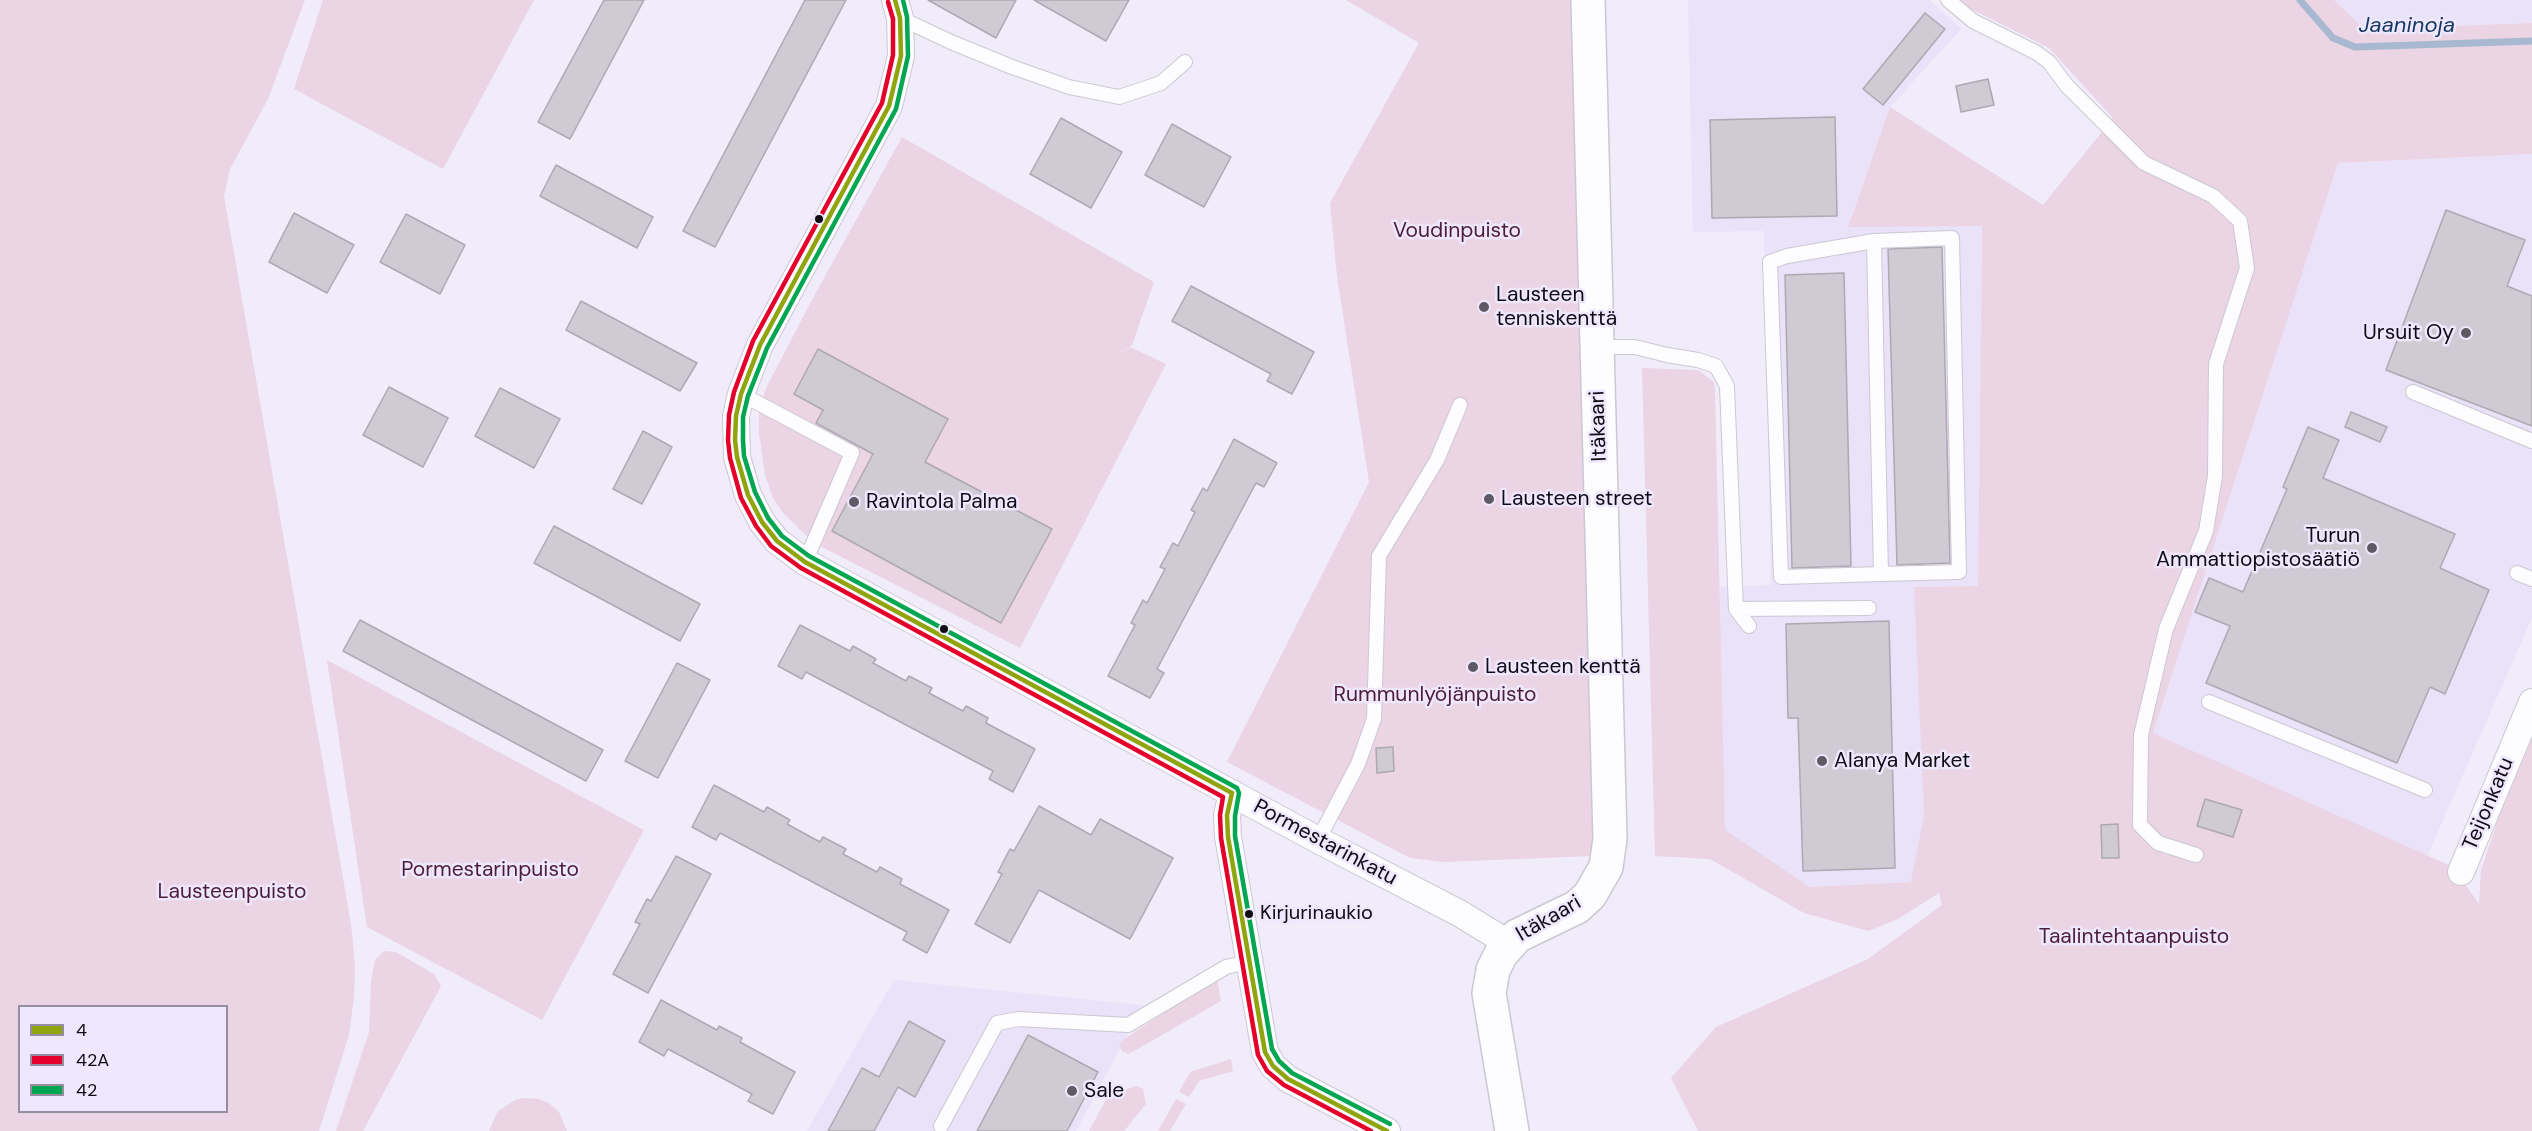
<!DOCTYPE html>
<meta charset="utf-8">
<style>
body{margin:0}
#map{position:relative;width:2532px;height:1131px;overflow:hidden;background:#f0ecf9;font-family:"DM Sans",sans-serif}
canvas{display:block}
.legend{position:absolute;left:18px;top:1005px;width:210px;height:108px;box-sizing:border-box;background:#eee7fe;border:2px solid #948fa0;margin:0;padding:8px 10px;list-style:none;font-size:18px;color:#0e0b13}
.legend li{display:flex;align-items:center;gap:12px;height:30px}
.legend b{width:30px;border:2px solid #948fa0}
</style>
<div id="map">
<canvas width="2532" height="1131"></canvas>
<ul class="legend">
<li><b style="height:8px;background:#8fa40d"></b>4</li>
<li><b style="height:8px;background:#e4002b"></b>42A</li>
<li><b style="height:8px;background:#00a651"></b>42</li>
</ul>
</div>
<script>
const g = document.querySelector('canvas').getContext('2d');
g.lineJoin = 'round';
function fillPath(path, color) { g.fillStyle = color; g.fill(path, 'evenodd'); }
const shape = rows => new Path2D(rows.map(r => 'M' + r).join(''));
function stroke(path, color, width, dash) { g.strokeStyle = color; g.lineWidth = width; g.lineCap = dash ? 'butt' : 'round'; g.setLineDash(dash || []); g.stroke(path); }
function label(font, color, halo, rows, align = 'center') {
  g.font = font + ' "DM Sans",sans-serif'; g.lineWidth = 5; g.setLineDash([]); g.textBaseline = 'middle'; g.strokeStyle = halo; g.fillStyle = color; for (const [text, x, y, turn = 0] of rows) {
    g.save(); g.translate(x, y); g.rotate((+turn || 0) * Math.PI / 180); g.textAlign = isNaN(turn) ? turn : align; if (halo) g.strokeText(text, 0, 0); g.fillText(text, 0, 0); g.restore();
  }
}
fillPath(shape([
 [1688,0,1930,0,1961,29,1890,107,1848,226,1982,226,1978,586,1915,587,1924,815,1912,882,1810,887,1724,830,1719,587,1771,585,1764,231,1693,232],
 [2334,0,2532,0,2532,23,2364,29],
 [2532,154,2532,618,2427,856,2153,733,2338,163],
 [894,980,1143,1005,1076,1131,807,1131]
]), '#e9e2f8');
fillPath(shape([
 [0,0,305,0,268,99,230,169,224,196,351,924,355,965,354,997,349,1035,319,1131,0,1131],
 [20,1006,226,1006,226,1112,20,1112],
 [323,0,534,0,443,169,294,89],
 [1346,0,1573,0,1587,395,1593,856,1443,862,1410,858,1227,762,1369,482,1337,276,1330,203,1419,43],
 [1960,0,2334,0,2364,29,2532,23,2532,154,2338,163,2153,733,2453,867,2479,904,2481,870,2500,814,2532,738,2532,1131,1698,1131,1671,1078,1716,1027,1868,959,1942,905,1939,893,1898,919,1868,931,1804,913,1710,859,1655,856,1642,368,1698,370,1714,382,1715,392,1725,830,1810,887,1911,882,1924,815,1914,587,1978,586,1982,226,1848,227,1890,107,2043,205,2113,118,2049,48,1969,8],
 [902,137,1154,282,1132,345,1111,358,1130,347,1166,364,1020,648,814,543,783,513,773,498,765,475,759,433,759,413,766,388,814,296],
 [327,660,644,830,542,1020,367,927],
 [384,951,396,952,434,974,441,986,363,1131,336,1131,369,1032,371,982,375,960],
 [1217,978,1221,1001,1129,1054,1123,1052,1119,1045,1123,1040],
 [1231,1059,1233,1071,1199,1081,1189,1097,1179,1092,1190,1072],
 [1136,1086,1143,1089,1146,1104,1124,1131,1089,1131,1108,1096],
 [527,1098,539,1099,550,1104,559,1112,567,1131,489,1131,498,1111,517,1099],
 [1176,1099,1186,1104,1170,1131,1158,1131]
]), '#ebd4e4');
stroke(shape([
 [2300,0,2333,38,2355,47,2532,41]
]), '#a7b8d0', 7);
const building = shape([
 [604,0,644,0,570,139,538,122,604,0],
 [805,0,846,0,715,247,683,231,805,0],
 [928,0,1016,0,996,38,928,0],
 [1034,0,1129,0,1106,41,1034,0],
 [1925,13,1945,29,1883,105,1863,89,1925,13],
 [1988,79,1994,105,1961,112,1956,86,1988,79],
 [1835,117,1837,216,1712,218,1710,120,1835,117],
 [1061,118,1122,152,1091,208,1030,174,1061,118],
 [1172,124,1231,157,1204,207,1145,175,1172,124],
 [556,165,653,217,637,248,540,196,556,165],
 [2446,210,2525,240,2507,286,2532,296,2532,426,2386,370,2446,210],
 [294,213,354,245,327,293,269,262,294,213],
 [406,214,465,245,440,294,380,262,406,214],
 [1942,247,1950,563,1897,565,1888,249,1942,247],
 [1844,273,1851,566,1792,568,1785,275,1844,273],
 [1191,286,1314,352,1292,394,1267,381,1271,374,1172,321,1191,286],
 [581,301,697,363,680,391,566,330,581,301],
 [818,349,948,419,925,462,1052,529,1001,623,832,531,873,454,816,423,823,410,794,394,818,349],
 [389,387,448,418,423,467,363,435,389,387],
 [500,388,560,419,534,468,475,436,500,388],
 [2351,412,2387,427,2380,442,2345,427,2351,412],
 [2308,427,2339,440,2323,478,2455,534,2440,568,2489,590,2445,694,2430,687,2397,763,2206,683,2230,626,2195,612,2209,578,2243,592,2287,489,2283,487,2308,427],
 [643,431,672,447,642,504,613,489,643,431],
 [1234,439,1277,463,1264,487,1256,483,1157,669,1164,673,1150,698,1108,676,1135,625,1131,623,1143,600,1147,603,1165,569,1160,567,1173,543,1178,546,1195,512,1191,510,1203,488,1207,491,1234,439],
 [554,526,700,604,680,641,534,563,554,526],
 [360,620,603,750,586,781,343,651,360,620],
 [1889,621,1895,868,1803,871,1798,718,1788,718,1786,624,1889,621],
 [800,625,850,651,853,646,876,659,873,663,906,681,909,676,932,688,929,693,963,711,966,706,988,718,986,723,1035,749,1013,792,989,779,993,771,806,672,802,679,778,666,800,625],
 [677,663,710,680,658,778,625,761,677,663],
 [1393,747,1394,771,1377,773,1376,748,1393,747],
 [714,785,764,812,767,807,790,820,787,824,820,842,823,837,846,849,843,854,877,872,880,867,902,879,900,884,949,910,927,953,903,940,907,932,720,833,716,840,692,827,714,785],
 [2205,799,2242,810,2233,837,2197,826,2205,799],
 [1039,806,1091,835,1100,819,1173,858,1130,939,1039,890,1010,943,975,924,1002,874,998,872,1010,849,1014,851,1039,806],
 [2118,824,2119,858,2102,858,2101,825,2118,824],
 [676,856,711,874,648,993,613,974,640,924,635,922,647,899,651,901,676,856],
 [661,1000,717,1030,719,1026,742,1038,740,1042,795,1072,773,1114,748,1101,752,1094,668,1049,664,1056,639,1042,661,1000],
 [909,1021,945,1041,915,1097,898,1087,874,1131,828,1131,862,1068,879,1077,909,1021],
 [1028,1035,1098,1072,1067,1131,977,1131,1028,1035]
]);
fillPath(building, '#cfcad4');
stroke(building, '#ada8b1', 1.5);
const lane = shape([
 [1948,0,1973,21,2037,53,2049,62,2067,86,2144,163,2213,196,2240,221,2247,268,2216,364,2215,476,2206,531,2166,629,2141,735,2140,825,2158,843,2196,855],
 [900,18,951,42,1012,67,1069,87,1119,97,1161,83,1185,62],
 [1874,241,1881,574,1959,572,1952,238,1874,241,1787,256,1770,262,1781,577,1881,574],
 [1597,347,1635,347,1667,355,1698,360,1716,366,1727,386,1736,609,1749,626],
 [2413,392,2532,441],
 [741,394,852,453,805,562],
 [2517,573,2532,579],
 [1736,609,1869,608],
 [2209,702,2425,790],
 [1318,840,1358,764,1374,719,1379,556,1437,460,1460,405],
 [941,1126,997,1023,1019,1019,1128,1025,1226,967,1248,962]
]);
const street = shape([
 [895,0,900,18,901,56,889,106,760,345,741,394,736,416,737,457,748,495,762,522,777,541,805,562,1318,840,1459,913,1508,943],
 [1232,793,1227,815,1228,837,1265,1052,1273,1066,1288,1079,1387,1131],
 [2461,872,2532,702]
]);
const secondary = shape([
 [1512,1131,1489,993,1493,970,1501,954,1517,936,1577,907,1590,895,1606,867,1610,839,1588,0]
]);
stroke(lane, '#cbc8d3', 16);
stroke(street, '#cbc8d3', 28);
stroke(secondary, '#cbc8d3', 36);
stroke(lane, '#fdfcfe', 14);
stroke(street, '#fdfcfe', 26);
stroke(secondary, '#fdfcfe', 33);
stroke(shape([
 [895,0,900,18,901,56,889,106,760,345,741,394,736,416,735,440,737,457,748,495,762,522,777,541,805,562,1232,793],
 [1232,793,1227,815,1228,837,1265,1052,1273,1066,1288,1079,1387,1131]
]), '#8fa40d', 4.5);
stroke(shape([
 [888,2,893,19,893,55,882,103,753,341,734,392,729,415,728,440,730,458,741,498,756,526,771,546,801,568,1223,797,1220,815,1221,838,1258,1055,1267,1071,1284,1085,1371,1131]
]), '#e4002b', 4.5);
stroke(shape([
 [903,0,907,17,908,56,896,109,767,348,748,396,743,417,743,440,744,456,755,492,768,518,782,536,809,556,1237,788,1239,793,1235,816,1235,836,1272,1049,1279,1061,1292,1073,1390,1124]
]), '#00a651', 4.5);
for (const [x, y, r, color] of [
 [819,219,5,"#0e0b13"],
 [1484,307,6,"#5d5a64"],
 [2466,333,6,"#5d5a64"],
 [1489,499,6,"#5d5a64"],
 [854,502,6,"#5d5a64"],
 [2372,548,6,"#5d5a64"],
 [944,629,5,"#0e0b13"],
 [1473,667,6,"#5d5a64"],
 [1822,761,6,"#5d5a64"],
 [1249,914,5,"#0e0b13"],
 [1072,1091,6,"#5d5a64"]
]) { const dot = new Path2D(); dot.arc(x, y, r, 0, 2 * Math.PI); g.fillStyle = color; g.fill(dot); stroke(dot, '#eee7fe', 2); }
label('20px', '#0e0b13', '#eee7fe', [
 ["Kirjurinaukio",1260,914]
], 'left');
label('21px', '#4d1c38', '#eee7fe', [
 ["Voudinpuisto",1457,231],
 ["Rummunlyöjänpuisto",1435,695],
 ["Pormestarinpuisto",490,870],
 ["Lausteenpuisto",232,892],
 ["Taalintehtaanpuisto",2134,937]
]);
label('21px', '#0e0b13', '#eee7fe', [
 ["Lausteen",1496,295],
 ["tenniskenttä",1496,319],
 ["Ursuit Oy",2454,333,"right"],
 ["Lausteen street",1501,499],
 ["Ravintola Palma",866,502],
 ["Turun",2360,536,"right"],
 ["Ammattiopistosäätiö",2360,560,"right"],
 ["Lausteen kenttä",1485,667],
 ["Alanya Market",1834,761],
 ["Sale",1084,1091]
], 'left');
label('21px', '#0e0b13', '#eee7fe', [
 ["Itäkaari",1599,426,-92],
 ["Teijonkatu",2489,804,-67],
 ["Pormestarinkatu",1325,843,28],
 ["Itäkaari",1549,919,-30]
]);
label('italic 22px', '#11375f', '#eee7fe', [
 ["Jaaninoja",2407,26]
]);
</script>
